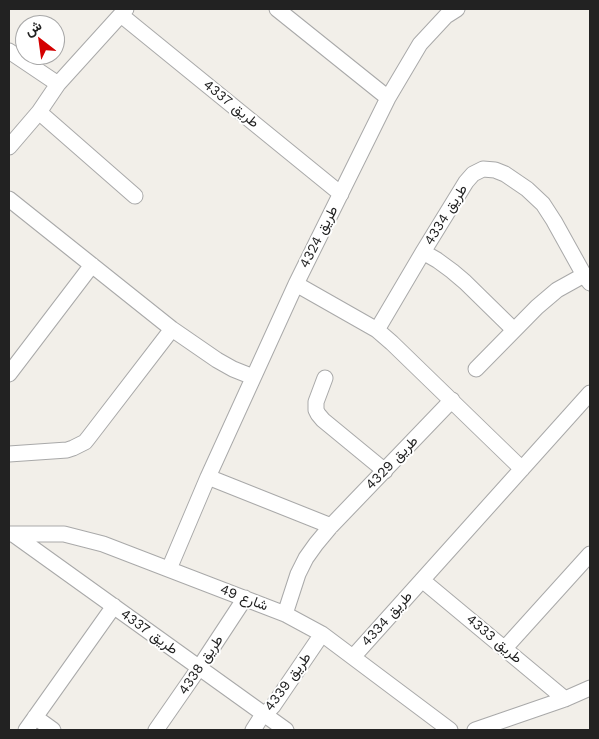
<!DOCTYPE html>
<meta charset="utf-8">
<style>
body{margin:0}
#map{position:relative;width:599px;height:739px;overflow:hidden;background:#f2efe9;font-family:"Work Sans",Vazirmatn,sans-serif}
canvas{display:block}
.frame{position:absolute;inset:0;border:10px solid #222;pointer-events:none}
.north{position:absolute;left:15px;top:15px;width:50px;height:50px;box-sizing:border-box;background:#fff;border:1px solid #a7a7a7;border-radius:50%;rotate:330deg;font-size:14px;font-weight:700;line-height:20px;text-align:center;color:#222}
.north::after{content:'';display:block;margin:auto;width:18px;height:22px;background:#d40000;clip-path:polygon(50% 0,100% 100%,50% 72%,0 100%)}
</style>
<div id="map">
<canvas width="599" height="739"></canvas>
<div class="frame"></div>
<div class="north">ش</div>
</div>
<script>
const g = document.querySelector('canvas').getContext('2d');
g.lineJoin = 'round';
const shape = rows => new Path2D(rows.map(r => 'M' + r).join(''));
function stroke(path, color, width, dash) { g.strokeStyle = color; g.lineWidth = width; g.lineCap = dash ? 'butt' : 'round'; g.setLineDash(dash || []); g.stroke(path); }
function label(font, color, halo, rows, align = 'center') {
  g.font = font + ' "Work Sans",Vazirmatn,sans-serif'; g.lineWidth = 4; g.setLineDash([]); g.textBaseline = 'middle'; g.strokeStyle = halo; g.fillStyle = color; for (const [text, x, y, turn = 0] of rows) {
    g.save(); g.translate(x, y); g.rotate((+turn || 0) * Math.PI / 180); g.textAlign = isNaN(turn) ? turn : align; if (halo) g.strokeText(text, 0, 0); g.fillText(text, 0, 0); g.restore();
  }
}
const minor = shape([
 [277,9,388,98],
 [121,15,341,194],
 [9,51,58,84],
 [39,112,135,196],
 [9,147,39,112,58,84,126,9],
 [9,199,172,329,217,360,233,369,253,377],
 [423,252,437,260,452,271,465,282,514,330],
 [296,284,377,330,392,343,522,469],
 [377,330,423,252,466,182,473,174,483,169,495,170,505,174,527,189,543,204,554,221,584,275,590,283],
 [476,369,537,307,557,290,584,275],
 [9,374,92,265],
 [325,378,316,402,316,410,318,414,323,420,385,471],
 [9,454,67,450,73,448,85,442,89,437,172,329],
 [208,477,331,526],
 [9,534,64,534,103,544,285,614,322,634,450,730],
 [13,534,286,730],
 [169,569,208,477,296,284,388,98,420,44,446,16,457,9],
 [422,580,565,699],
 [285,614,298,574,306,558,316,544,331,526,452,400],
 [505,648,590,554],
 [353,657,590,393],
 [35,717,53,730],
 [26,730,114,606],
 [156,730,199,668,245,598],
 [253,730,260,719,273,706,322,634],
 [475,730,565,699,590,688]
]);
stroke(minor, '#a9a9a9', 17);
stroke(minor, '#fff', 15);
label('14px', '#222', '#fff', [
 ["طريق 4337",231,104,39],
 ["طريق 4334",446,215,-58],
 ["طريق 4324",319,237,-63],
 ["طريق 4329",392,463,-46],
 ["شارع 49",244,598,21],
 ["طريق 4334",387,619,-48],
 ["طريق 4337",149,632,36],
 ["طريق 4333",494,639,40],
 ["طريق 4338",201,665,-56],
 ["طريق 4339",288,682,-54]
]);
</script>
